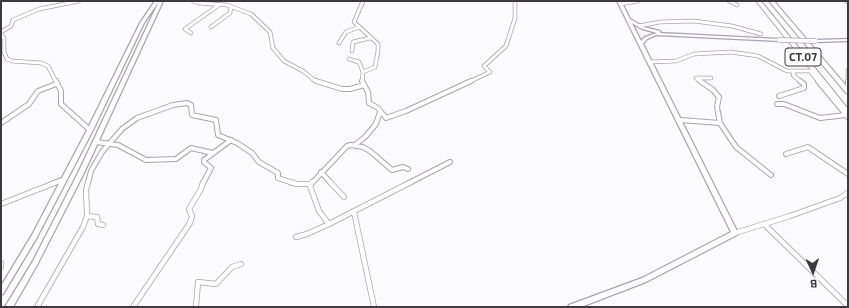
<!DOCTYPE html>
<style>
body{margin:0}
#map{position:relative;width:849px;height:308px;overflow:hidden;background:#fbfafd;font-family:"Exo 2",sans-serif}
canvas{display:block}
.frame{position:absolute;inset:0;border:2px solid #3c393f;pointer-events:none}
.north{position:absolute;left:793px;top:252px;width:40px;height:40px;-webkit-text-stroke:3px #fff;paint-order:stroke;rotate:177deg;font-size:11px;font-weight:700;line-height:16px;text-align:center;color:#3c393f}
.north::after{content:'';display:block;margin:auto;width:14px;height:18px;background:#3c393f;clip-path:polygon(50% 0,100% 100%,50% 72%,0 100%)}
</style>
<div id="map">
<canvas width="849" height="308"></canvas>
<div class="frame"></div>
<div class="north">B</div>
</div>
<script>
const g = document.querySelector('canvas').getContext('2d');
g.lineJoin = 'round';
const shape = rows => new Path2D(rows.map(r => 'M' + r).join(''));
function stroke(path, color, width, dash) { g.strokeStyle = color; g.lineWidth = width; g.lineCap = dash ? 'butt' : 'round'; g.setLineDash(dash || []); g.stroke(path); }
function fillPath(path, color) { g.fillStyle = color; g.fill(path, 'evenodd'); }
function label(font, color, halo, rows, align = 'center') {
  g.font = font + ' "Exo 2",sans-serif'; g.lineWidth = 4; g.setLineDash([]); g.textBaseline = 'middle'; g.strokeStyle = halo; g.fillStyle = color; for (const [text, x, y, turn = 0] of rows) {
    g.save(); g.translate(x, y); g.rotate((+turn || 0) * Math.PI / 180); g.textAlign = isNaN(turn) ? turn : align; if (halo) g.strokeText(text, 0, 0); g.fillText(text, 0, 0); g.restore();
  }
}
const streetFar2 = shape([
 [193,1,198,3,227,5,251,14,270,32,273,48,284,61,303,71,314,80,319,82],
 [729,1,737,5],
 [846,1,848,2],
 [621,4,638,1],
 [639,26,660,22,694,21,732,26,761,34],
 [211,27,230,13,231,7],
 [1,32,11,26,13,20,39,9,79,1],
 [191,33,185,29,219,5],
 [1,34,4,38,4,52,7,59,12,61,41,63,48,66,56,82],
 [339,43,346,32,359,27],
 [352,51,353,42,370,38],
 [349,59,359,62,363,72],
 [650,62,676,61,694,54,731,52,758,56,787,71,810,71,819,82],
 [792,71,794,74,793,75,801,82],
 [362,82,363,72,375,67,378,51,378,44,354,22,363,1],
 [469,82,490,72,484,66,506,46,515,18,515,1],
 [701,82,696,78,711,78],
 [848,82,848,70]
]);
const streetFar1 = shape([
 [56,81,61,91,61,104,90,130],
 [316,81,342,89,350,89,364,85],
 [362,81,368,92,369,103,378,108,386,118,406,111,471,81],
 [700,81,713,90,719,97,717,107,720,123,736,147,771,175],
 [818,81,848,117],
 [848,81,848,85],
 [779,96,804,88,804,84,800,81],
 [777,104,784,104,820,118,846,115],
 [680,120,720,123],
 [1,123,29,104,38,91,56,84],
 [96,142,118,145,146,160,176,159,191,148,213,153],
 [356,144,365,137,376,124,380,112],
 [786,154,808,147,848,174],
 [321,172,331,183],
 [54,183,64,179],
 [88,183,91,171,102,152,122,129,137,118,173,105,187,103,191,105,192,115,216,120,218,135,237,143,252,153,259,162,278,173,278,178,293,183],
 [203,183,211,168,204,162,204,160,231,140],
 [312,183,347,146,351,145,363,147,370,151,392,170,403,167,408,169],
 [409,183,450,162]
]);
const street = shape([
 [290,182,297,184,311,184],
 [312,182,310,186,319,211,329,224,411,182],
 [330,182,344,197],
 [1,204,57,182],
 [354,212,374,307],
 [87,216,97,217,98,224,103,225],
 [764,224,848,306],
 [735,233,790,216,840,198,848,193],
 [296,237,307,234,329,224],
 [1,263,1,267],
 [37,307,83,227,87,216,86,190,88,182],
 [133,307,190,223,192,216,189,209,201,189,203,182],
 [196,307,198,282,216,284,232,267,241,264]
]);
const secondary = shape([
 [155,1,159,1,144,23,93,130,36,239,3,294,1,295,1,286,32,235,87,130,140,23,155,1],
 [159,1,163,1,84,173,37,265,13,307,5,307,33,261,78,173,159,1],
 [617,1,621,1,630,19,644,27,660,31,661,32,660,33,779,39,781,40,779,41,656,35,647,39,643,44,738,233,737,235,646,282,581,307,568,307,569,305,642,278,731,232,617,1],
 [632,23,642,29,657,33,645,37,641,41,632,23],
 [848,39,848,41,816,42,814,41,816,40,848,39]
]);
const highway = shape([
 [756,1,761,1,848,109,848,115,846,114,756,1],
 [769,1,774,1,848,88,848,94,846,93,769,1]
]);
stroke(streetFar2, '#a9a2b1', 4.5);
stroke(streetFar1, '#a9a2b1', 6);
stroke(street, '#a9a2b1', 6);
stroke(secondary, '#a9a2b1', 2.5);
stroke(highway, '#a9a2b1', 2);
stroke(streetFar2, '#fff', 3);
stroke(streetFar1, '#fff', 4);
stroke(street, '#fff', 4.5);
fillPath(secondary, '#fff');
fillPath(highway, '#fff');
const secondaryBridge = shape([
 [779,40,816,41]
]);
stroke(secondaryBridge, '#a9a2b1', 5.5, []);
stroke(secondaryBridge, '#fff', 4);
for (const [x, y, w] of [
 [803,57,36]
]) { const box = new Path2D(); box.roundRect(x - w / 2, y - 9, w, 18, 3); g.fillStyle = '#fff'; g.fill(box); stroke(box, '#3c393f', 1); }
label('bold 11px', '#3c393f', null, [
 ["CT.07",803,57]
]);
</script>
